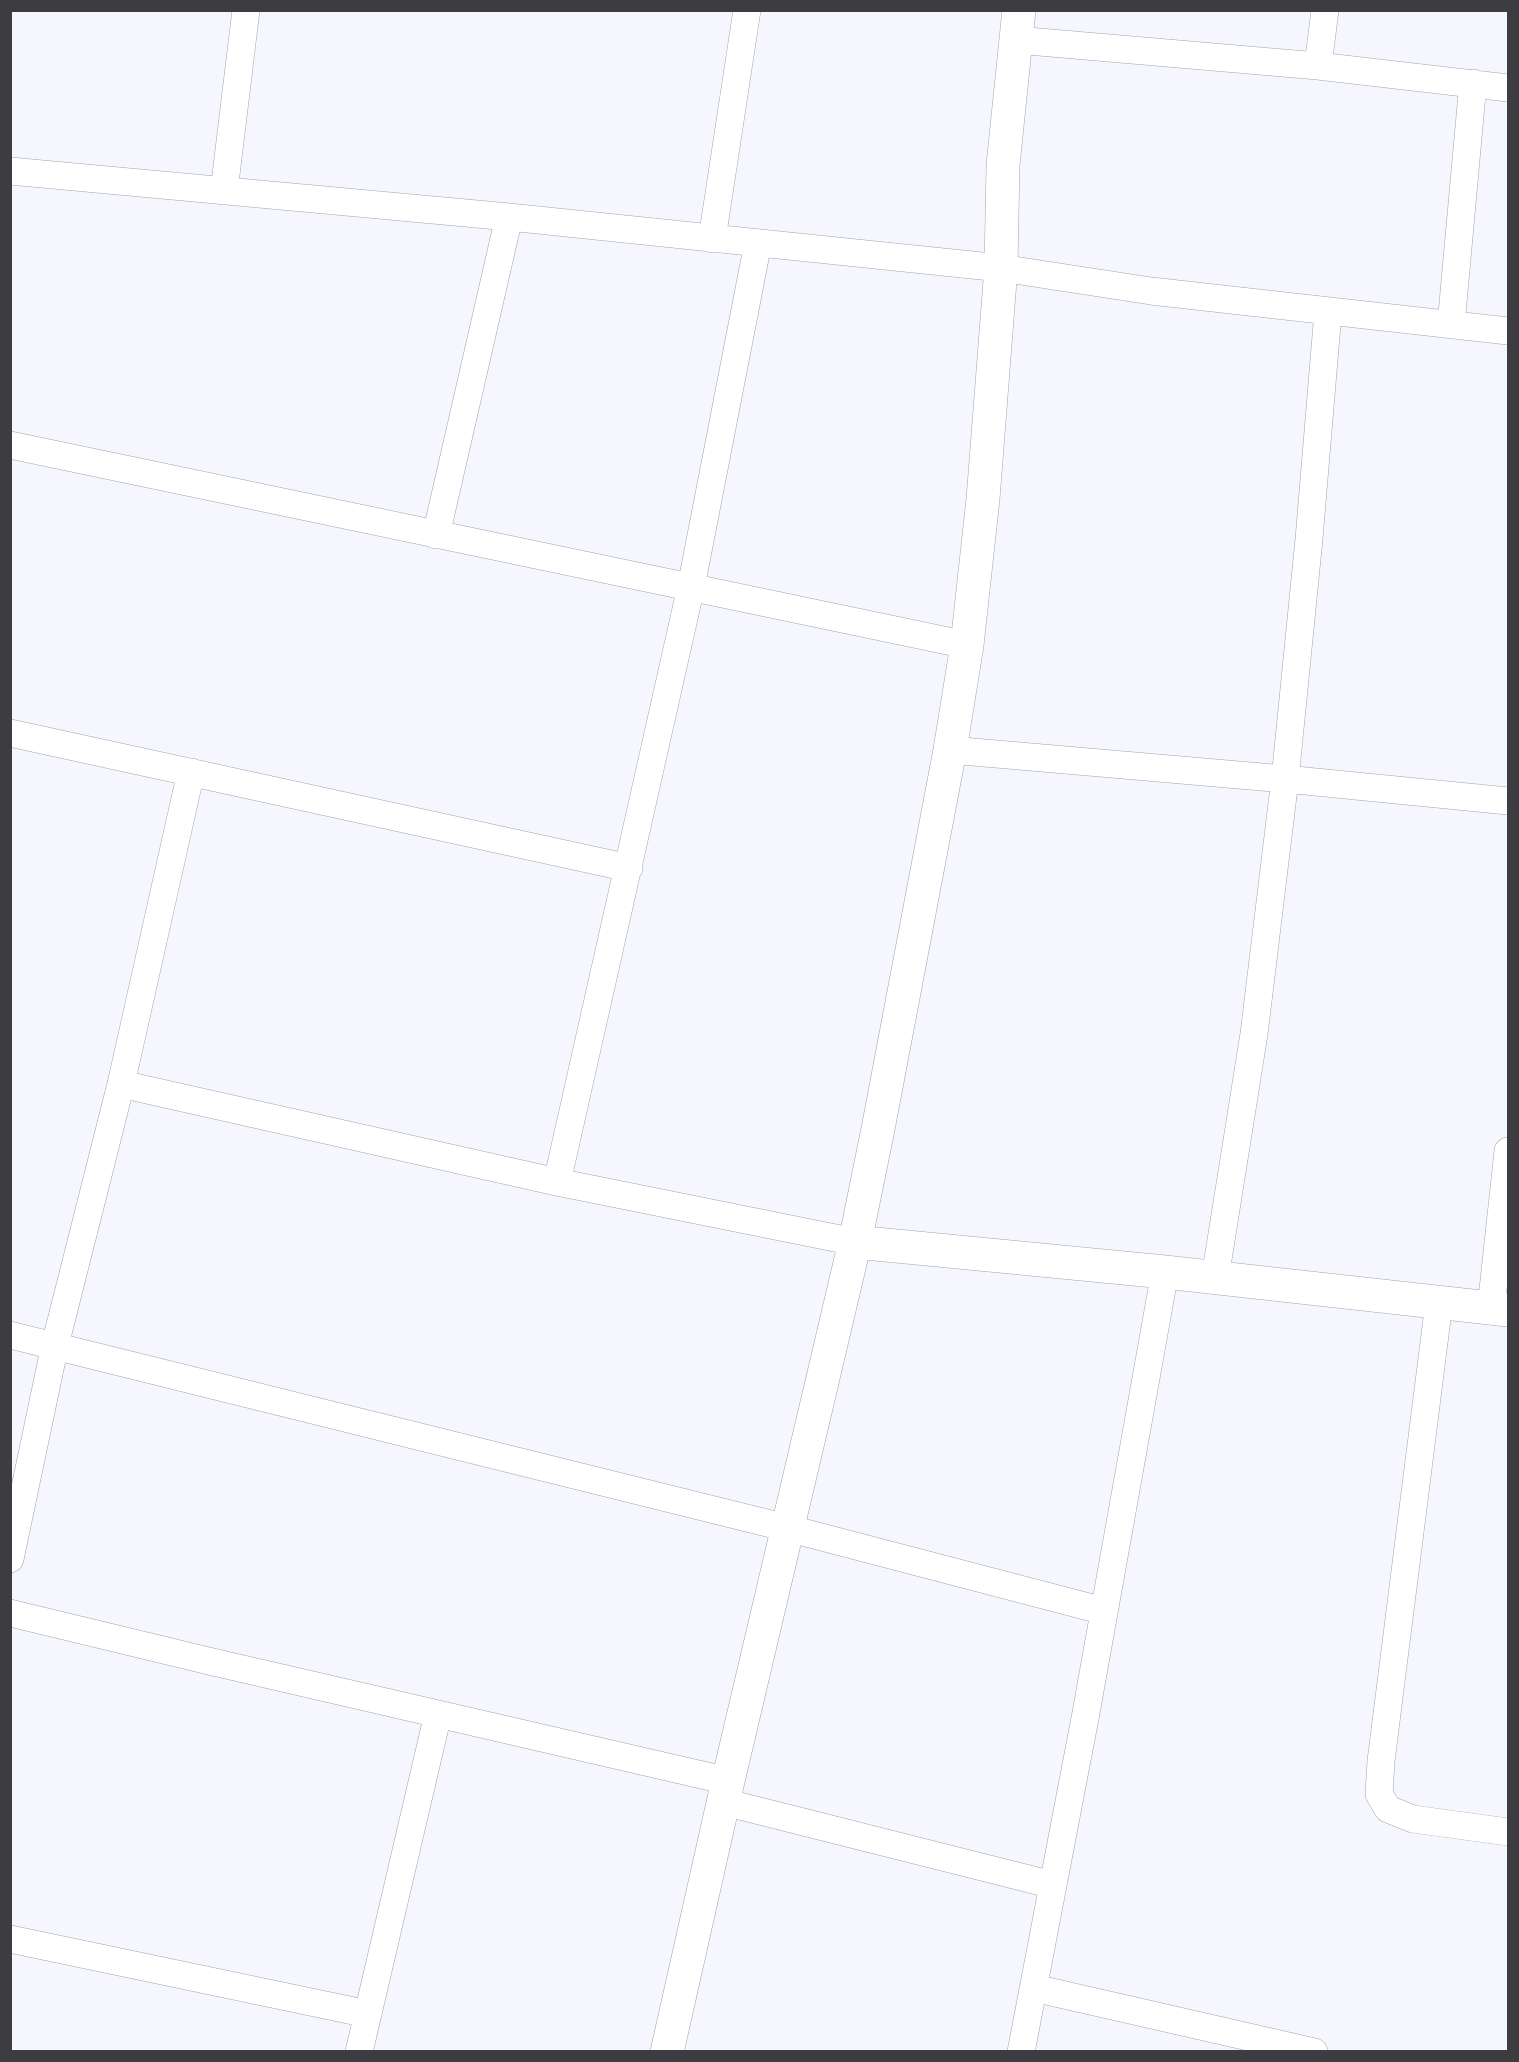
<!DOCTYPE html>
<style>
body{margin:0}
#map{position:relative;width:1519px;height:2062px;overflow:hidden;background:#f6f7fe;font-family:Karla,sans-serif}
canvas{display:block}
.frame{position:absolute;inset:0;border:12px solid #3c3c41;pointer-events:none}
</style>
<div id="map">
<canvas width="1519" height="2062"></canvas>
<div class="frame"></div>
</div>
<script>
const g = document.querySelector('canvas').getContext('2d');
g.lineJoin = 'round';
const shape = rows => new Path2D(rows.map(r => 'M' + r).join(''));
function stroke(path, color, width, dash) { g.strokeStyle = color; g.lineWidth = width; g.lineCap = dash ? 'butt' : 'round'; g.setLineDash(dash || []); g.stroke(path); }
const minor = shape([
 [1016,40,1318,66,1508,88],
 [1318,66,1325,10],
 [10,171,509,217,1001,268,1151,291,1508,331],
 [224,191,246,10],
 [712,239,747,10],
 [1451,325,1473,83],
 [10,445,967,645],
 [436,535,509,217],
 [10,733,629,868],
 [950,750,1285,779,1508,801],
 [121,1084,557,1182,855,1242],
 [557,1182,691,587,758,243],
 [1215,1278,1254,1034,1285,779,1309,539,1328,312],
 [1439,1303,1381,1761,1379,1794,1388,1809,1413,1819,1508,1832],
 [1491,1308,1508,1151],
 [10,1335,787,1528,1104,1611],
 [10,1559,55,1345,121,1084,191,772],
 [10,1613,213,1662,728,1781],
 [724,1802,1053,1885],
 [10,1939,368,2014],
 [1034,1988,1314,2052],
 [359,2052,438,1714],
 [1021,2052,1086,1713,1165,1272]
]);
const tertiary = shape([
 [855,1242,1165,1272,1508,1310],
 [667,2052,728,1781,855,1242,878,1129,950,750,967,645,983,499,1001,268,1003,165,1019,10]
]);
stroke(minor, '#a2a3ae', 28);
stroke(tertiary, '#a2a3ae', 34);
stroke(minor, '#fff', 27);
stroke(tertiary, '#fff', 33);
</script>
